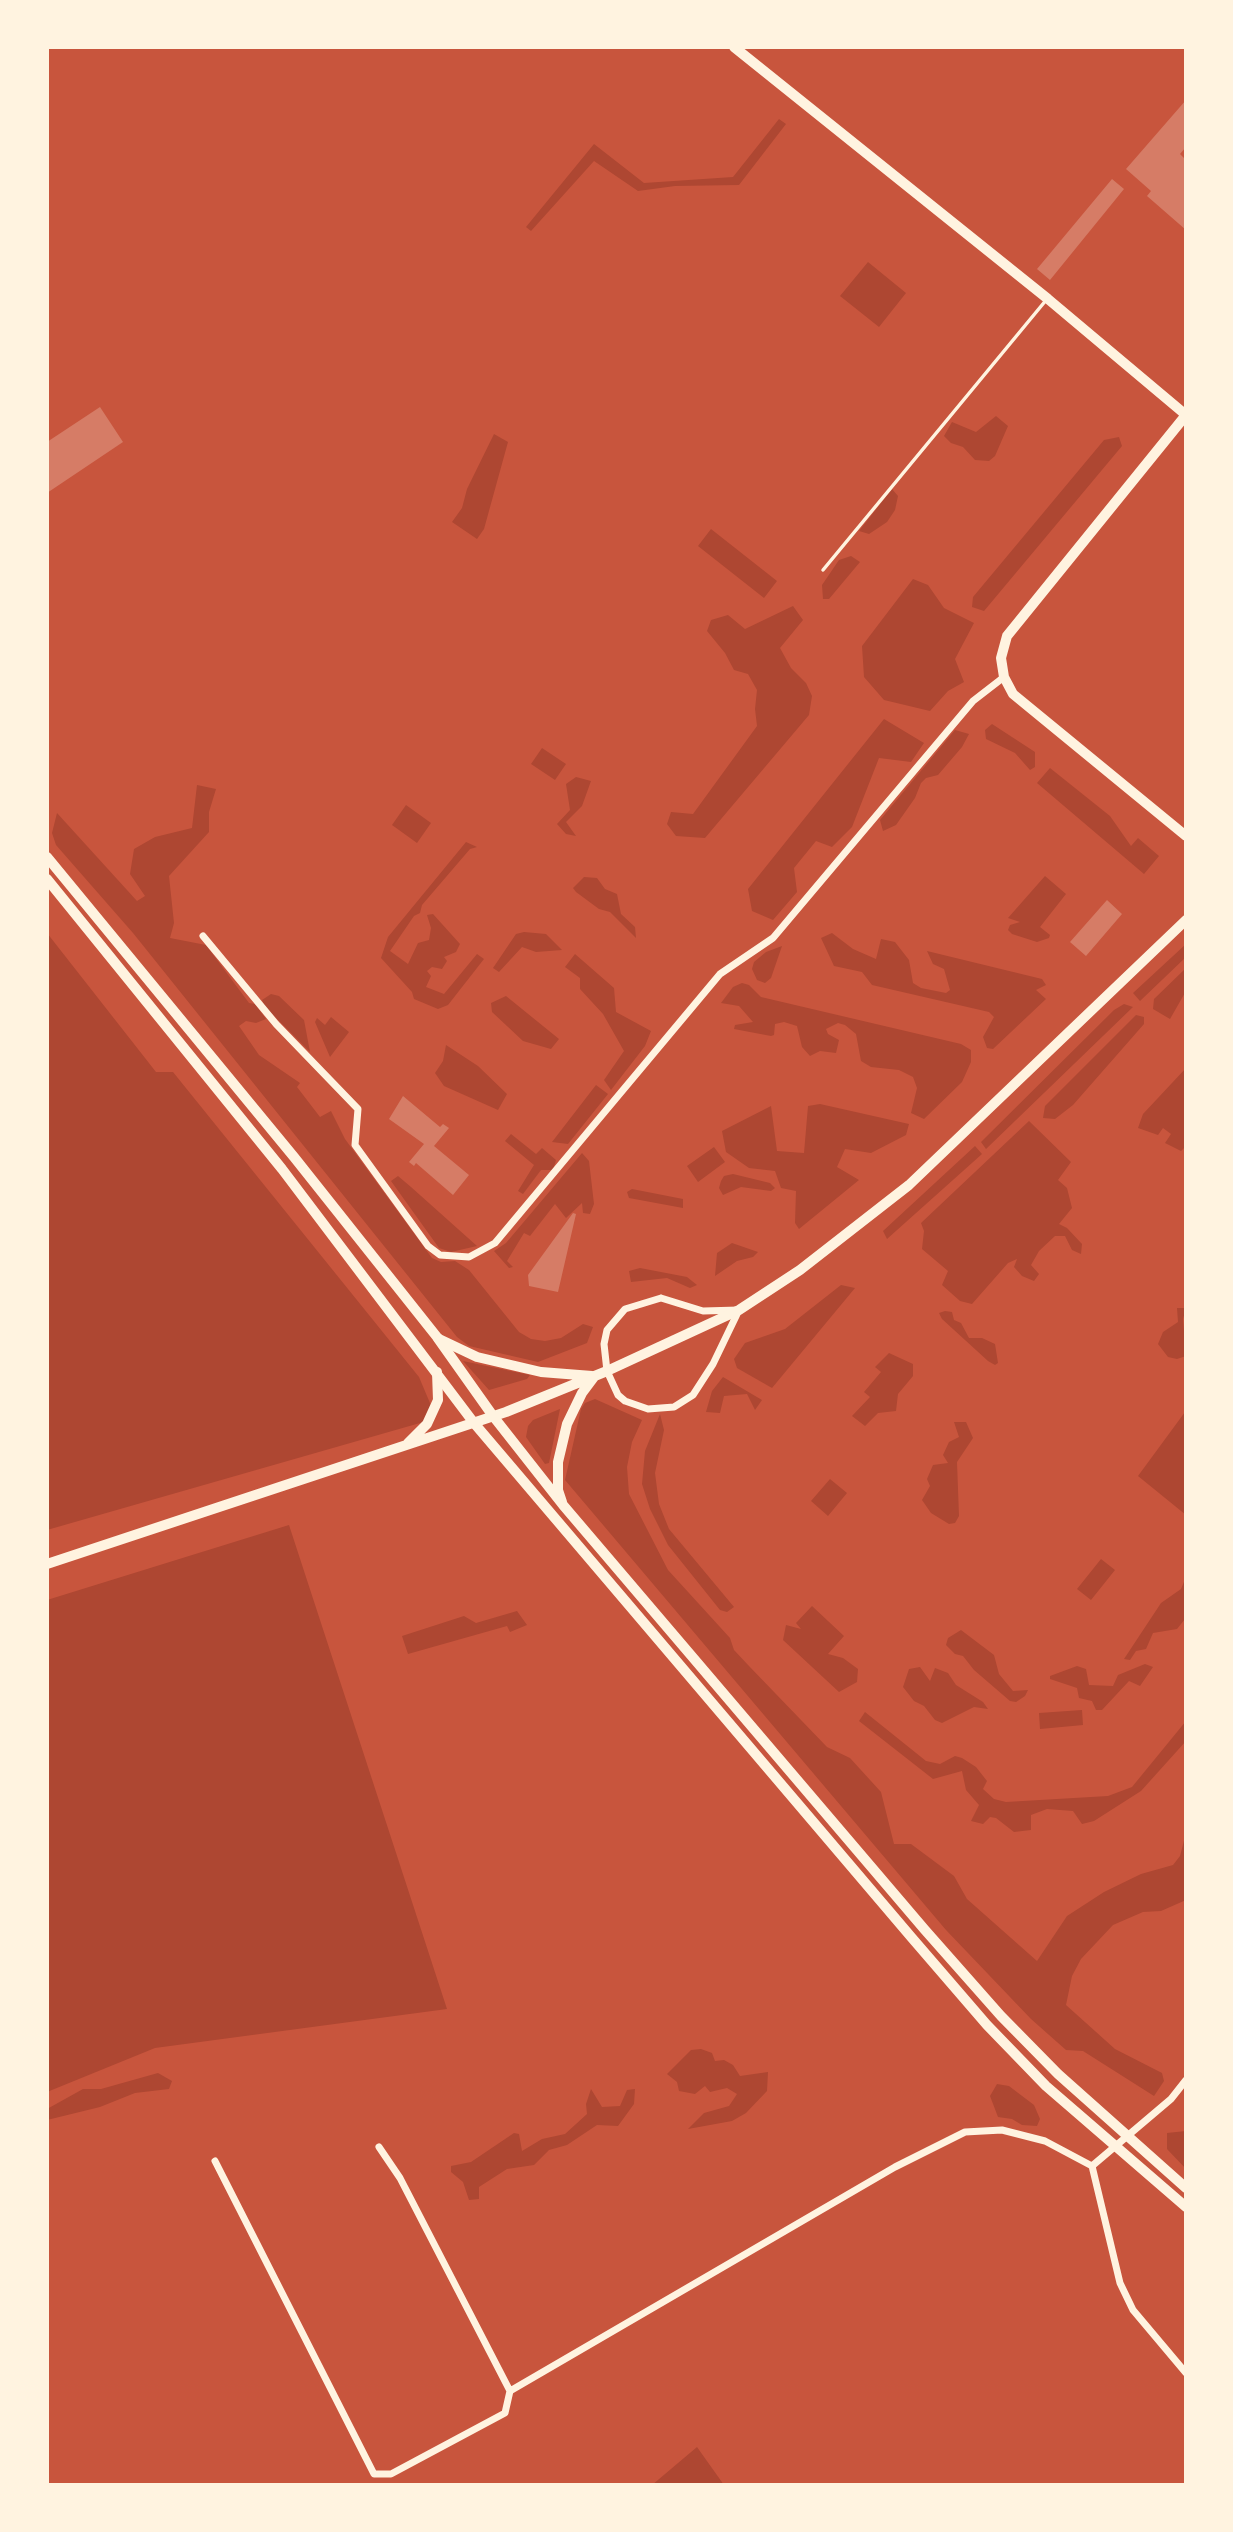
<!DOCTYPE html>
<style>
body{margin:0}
#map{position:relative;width:1233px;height:2532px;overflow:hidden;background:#c8553d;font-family:Rubik,sans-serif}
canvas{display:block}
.frame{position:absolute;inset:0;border:49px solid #fff3e0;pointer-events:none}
</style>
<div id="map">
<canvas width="1233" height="2532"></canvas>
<div class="frame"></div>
</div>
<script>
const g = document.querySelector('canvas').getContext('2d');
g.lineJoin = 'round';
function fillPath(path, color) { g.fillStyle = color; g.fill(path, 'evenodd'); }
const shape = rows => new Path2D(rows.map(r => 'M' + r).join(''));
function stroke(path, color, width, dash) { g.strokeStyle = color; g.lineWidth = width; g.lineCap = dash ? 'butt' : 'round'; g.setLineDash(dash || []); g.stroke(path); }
fillPath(shape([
 [779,119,786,124,739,185,675,186,638,191,594,161,531,231,526,227,594,144,644,183,733,177],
 [868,262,906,293,879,327,840,296],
 [996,416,1008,426,995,456,989,461,975,460,963,447,951,443,944,436,952,422,976,432],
 [494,434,508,442,484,529,477,539,452,522,462,508,467,489],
 [1119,437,1122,446,984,611,972,607,973,597,1104,440],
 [892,489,898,496,895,510,887,522,869,534,859,531],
 [711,529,777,581,764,598,698,546],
 [851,556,860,562,829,599,823,599,822,585,839,560],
 [913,579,928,585,944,608,974,623,955,659,964,682,948,691,930,711,884,700,864,677,862,646],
 [793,606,803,620,780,648,791,668,806,683,812,696,809,715,705,838,676,836,667,824,671,812,693,814,757,726,755,709,757,690,748,674,734,670,725,653,707,631,711,620,728,615,745,629],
 [884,719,924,743,911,762,879,758,852,827,832,847,816,841,794,868,797,892,773,920,752,911,748,889],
 [992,724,1035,752,1035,767,1030,770,1015,753,986,739,985,730],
 [955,730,969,734,962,747,938,775,926,778,921,783,915,798,896,825,883,831,880,820],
 [542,748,566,764,555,780,531,764],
 [1050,768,1110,816,1131,846,1138,838,1159,856,1144,874,1037,783],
 [576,777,591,781,582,806,566,822,576,836,566,834,557,824,570,810,566,784],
 [197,785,216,789,209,812,209,832,169,876,174,923,170,938,206,945,249,1003,255,1004,266,1019,256,1023,246,1021,239,1026,259,1055,300,1083,297,1087,320,1117,331,1111,345,1139,432,1258,441,1262,455,1261,469,1270,519,1332,531,1339,545,1341,561,1338,583,1324,593,1327,587,1343,538,1362,469,1346,457,1337,133,933,56,845,52,833,57,813,137,901,145,896,130,874,134,849,155,837,192,828],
 [406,805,431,823,417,843,392,825],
 [466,842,477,847,470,849,422,905,420,913,414,916,390,951,408,964,418,943,429,940,431,928,427,915,433,914,460,944,456,952,444,957,447,961,442,969,432,967,427,971,431,976,426,987,444,994,477,954,484,959,448,1005,438,1009,414,999,412,992,381,958,388,937],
 [1045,876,1066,894,1040,927,1050,935,1049,938,1037,942,1012,934,1008,930,1010,925,1020,922,1008,918],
 [584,877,597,878,605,889,617,894,621,914,635,927,636,938,610,912,599,909,576,892,573,888],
 [524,932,546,934,562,950,536,952,522,947,499,972,493,968,516,934],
 [47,933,156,1072,173,1072,419,1377,435,1415,427,1421,47,1530],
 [832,933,853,949,876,959,881,939,895,942,909,960,913,983,921,988,946,993,950,990,944,969,933,964,927,951,1042,979,1046,985,1036,990,1046,999,993,1049,987,1048,983,1037,994,1017,989,1012,872,985,862,972,834,966,821,938],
 [1186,944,1186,957,1140,1001,1133,993],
 [782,946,771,978,765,983,757,980,752,969,754,962,766,952],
 [575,954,614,988,616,1012,651,1031,645,1046,611,1090,604,1080,624,1051,603,1014,580,989,580,978,565,967],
 [1186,968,1186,991,1170,1019,1153,1009,1154,999],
 [742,983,749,985,761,997,961,1044,971,1050,971,1062,962,1082,924,1119,911,1113,917,1088,913,1077,899,1070,871,1067,861,1061,856,1034,845,1025,838,1023,826,1029,828,1034,839,1040,836,1053,820,1051,810,1056,802,1047,797,1026,784,1022,775,1024,774,1035,771,1036,734,1029,735,1025,753,1022,739,1006,721,1003,733,987],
 [271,994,279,996,304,1020,310,1052,265,1007,262,1000],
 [506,996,559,1039,551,1049,523,1041,492,1012,491,1003],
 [1124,1004,1133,1007,986,1149,981,1142,1114,1010],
 [1136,1015,1144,1017,1144,1024,1073,1105,1055,1119,1043,1118,1045,1106],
 [331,1017,349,1032,330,1057,315,1022,317,1018,325,1025],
 [446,1045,478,1066,507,1094,498,1110,444,1086,435,1073,443,1061],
 [1186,1068,1186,1146,1181,1151,1165,1143,1171,1134,1163,1128,1158,1135,1138,1128,1143,1114],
 [596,1085,608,1094,568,1144,552,1142],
 [820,1104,909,1124,906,1135,871,1153,845,1149,837,1167,859,1180,799,1229,795,1223,796,1191,781,1188,775,1171,749,1168,726,1152,722,1131,771,1106,777,1151,804,1153,808,1106],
 [1029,1121,1071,1162,1058,1180,1067,1188,1072,1208,1059,1224,1067,1228,1082,1244,1081,1254,1072,1250,1065,1236,1055,1236,1039,1251,1031,1265,1039,1274,1034,1281,1022,1276,1014,1267,1017,1259,1008,1263,972,1304,960,1301,942,1285,948,1271,922,1249,924,1231,921,1223],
 [511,1134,536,1154,542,1148,556,1160,553,1170,541,1170,523,1194,518,1191,534,1165,505,1141],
 [975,1146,982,1154,887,1239,883,1231],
 [714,1147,725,1162,698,1182,687,1166],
 [582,1153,589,1161,594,1204,590,1214,583,1213,582,1203,566,1218,555,1204,530,1236,524,1233,507,1261,513,1267,509,1268,494,1251,506,1243],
 [733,1174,770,1183,775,1188,771,1191,741,1187,723,1195,719,1188,721,1181,724,1176],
 [398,1176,411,1187,477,1246,451,1252,439,1248,391,1181],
 [632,1189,683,1199,683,1208,629,1198,627,1192],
 [732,1243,758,1252,753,1257,737,1261,715,1276,717,1253],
 [640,1268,687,1277,697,1285,690,1288,667,1278,631,1282,629,1271],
 [841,1285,855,1288,772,1388,737,1368,734,1359,745,1343,785,1329],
 [1177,1308,1186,1308,1183,1319,1186,1356,1177,1359,1168,1357,1158,1344,1163,1332,1178,1322],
 [945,1311,952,1312,954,1320,961,1323,969,1338,982,1338,995,1344,998,1363,995,1365,988,1361,942,1319,939,1313],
 [889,1353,913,1364,913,1376,898,1394,896,1411,878,1413,865,1426,852,1416,870,1397,864,1392,881,1372,875,1367],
 [463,1361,530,1375,527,1379,489,1390],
 [723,1377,762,1400,755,1410,747,1394,724,1396,720,1413,706,1412,712,1391],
 [595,1399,642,1420,632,1442,627,1467,629,1494,668,1570,730,1638,734,1650,749,1666,827,1747,850,1758,881,1792,894,1844,911,1844,954,1876,967,1899,1037,1961,1067,1916,1104,1892,1141,1874,1173,1865,1180,1856,1186,1833,1186,1900,1161,1911,1143,1912,1113,1925,1081,1959,1072,1976,1066,2005,1115,2049,1162,2073,1164,2081,1154,2096,1083,2051,1066,2050,1031,2019,946,1930,565,1480,581,1409,585,1403],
 [560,1409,549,1463,545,1464,526,1437,528,1426,533,1420],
 [1185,1412,1186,1413,1186,1515,1138,1476],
 [660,1414,664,1430,655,1473,659,1504,669,1529,734,1607,727,1612,720,1610,668,1545,650,1509,642,1484,645,1451],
 [954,1422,966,1422,973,1438,957,1462,959,1516,955,1523,949,1524,931,1513,922,1500,930,1486,927,1479,933,1465,948,1463,943,1455,949,1442,959,1437],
 [830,1479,847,1493,828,1516,811,1501],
 [289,1525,447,2009,155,2048,47,2092,47,1600],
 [1101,1559,1115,1570,1091,1600,1077,1589],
 [1186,1577,1185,1619,1177,1629,1153,1633,1146,1649,1136,1651,1130,1660,1124,1659,1161,1603,1181,1589],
 [812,1606,844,1636,828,1654,843,1658,858,1669,857,1682,839,1692,783,1640,786,1625,801,1629,796,1623],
 [517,1611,527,1625,510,1632,507,1626,408,1654,402,1636,464,1616,476,1623],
 [961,1630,994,1655,999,1674,1013,1691,1028,1690,1025,1696,1016,1702,1010,1701,974,1670,963,1656,955,1654,946,1645,948,1638],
 [1145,1664,1153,1667,1140,1686,1129,1681,1102,1710,1096,1710,1092,1701,1079,1698,1077,1688,1050,1679,1050,1676,1077,1666,1086,1669,1089,1685,1113,1686,1118,1675],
 [920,1667,930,1681,935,1668,948,1673,956,1685,983,1702,988,1709,974,1707,942,1723,935,1720,924,1706,914,1701,903,1687,909,1669],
 [1082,1710,1083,1725,1040,1729,1039,1713],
 [865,1712,926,1761,940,1764,955,1756,962,1758,976,1767,987,1781,983,1789,994,1799,1006,1802,1108,1796,1132,1787,1186,1721,1186,1741,1141,1791,1094,1821,1082,1824,1073,1811,1047,1809,1031,1815,1031,1830,1014,1832,996,1818,990,1817,983,1824,971,1821,979,1805,966,1790,962,1771,933,1779,859,1721],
 [701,2049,712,2053,715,2061,724,2060,733,2065,740,2076,768,2072,767,2091,746,2113,732,2121,688,2129,704,2113,729,2106,737,2094,727,2088,710,2092,705,2086,695,2094,679,2091,677,2082,667,2074,691,2050],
 [158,2073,172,2081,169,2089,135,2093,100,2107,47,2120,47,2109,83,2089,101,2089],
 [997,2084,1009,2086,1034,2105,1040,2119,1037,2126,1022,2125,1012,2119,998,2117,990,2096],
 [591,2089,602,2107,620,2106,627,2090,635,2089,634,2104,618,2126,597,2125,567,2145,549,2150,534,2165,507,2169,479,2187,479,2199,469,2200,463,2182,451,2172,451,2166,471,2162,514,2133,519,2134,522,2151,542,2139,565,2134,587,2114,586,2104],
 [1186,2131,1186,2169,1167,2149,1167,2133],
 [697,2447,724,2485,652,2485]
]), '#ae4732');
fillPath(shape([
 [1186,100,1186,147,1180,154,1186,160,1186,230,1147,196,1151,191,1126,169],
 [1112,179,1124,189,1050,280,1037,269],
 [100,407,123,442,47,493,47,442],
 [1107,900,1122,914,1086,956,1070,942],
 [403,1096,440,1127,443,1124,449,1128,434,1146,469,1175,453,1195,416,1163,414,1166,409,1162,424,1144,389,1119],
 [573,1213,576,1214,558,1292,529,1286,528,1275]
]), '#d67c66');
stroke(shape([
 [823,570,1047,299]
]), '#fff3e0', 3.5);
stroke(shape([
 [203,936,276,1024,358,1109,355,1145,428,1246,440,1255,469,1257,495,1243,720,974,773,938,973,701,1004,677],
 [661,1298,703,1311,739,1310,713,1364,693,1395,674,1407,648,1409,625,1401,618,1395,607,1371,604,1344,607,1330,625,1309,661,1298],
 [379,2147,400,2178,510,2391],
 [215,2161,374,2474,391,2474,505,2413,510,2391,895,2167,965,2132,1002,2130,1045,2141,1092,2166],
 [1092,2166,1120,2283,1133,2310,1186,2373],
 [1092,2166,1171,2099,1186,2080]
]), '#fff3e0', 7);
stroke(shape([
 [734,47,1048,299,1186,415],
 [1186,415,1007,636,1001,658,1004,677,1013,694,1186,836]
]), '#fff3e0', 10);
stroke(shape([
 [439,1339,477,1357,541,1372,592,1376],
 [408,1443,427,1424,438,1400,437,1372],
 [562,1502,558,1490,558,1462,567,1424,582,1393,594,1377],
 [47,1564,506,1412,607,1371,739,1310,800,1270,909,1185,1186,920]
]), '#fff3e0', 10);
stroke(shape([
 [47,857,294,1157,437,1337,493,1416,563,1505,925,1930,1001,2016,1058,2074,1186,2188],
 [47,879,282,1169,474,1423,912,1938,987,2025,1046,2086,1186,2207]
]), '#fff3e0', 10);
</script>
